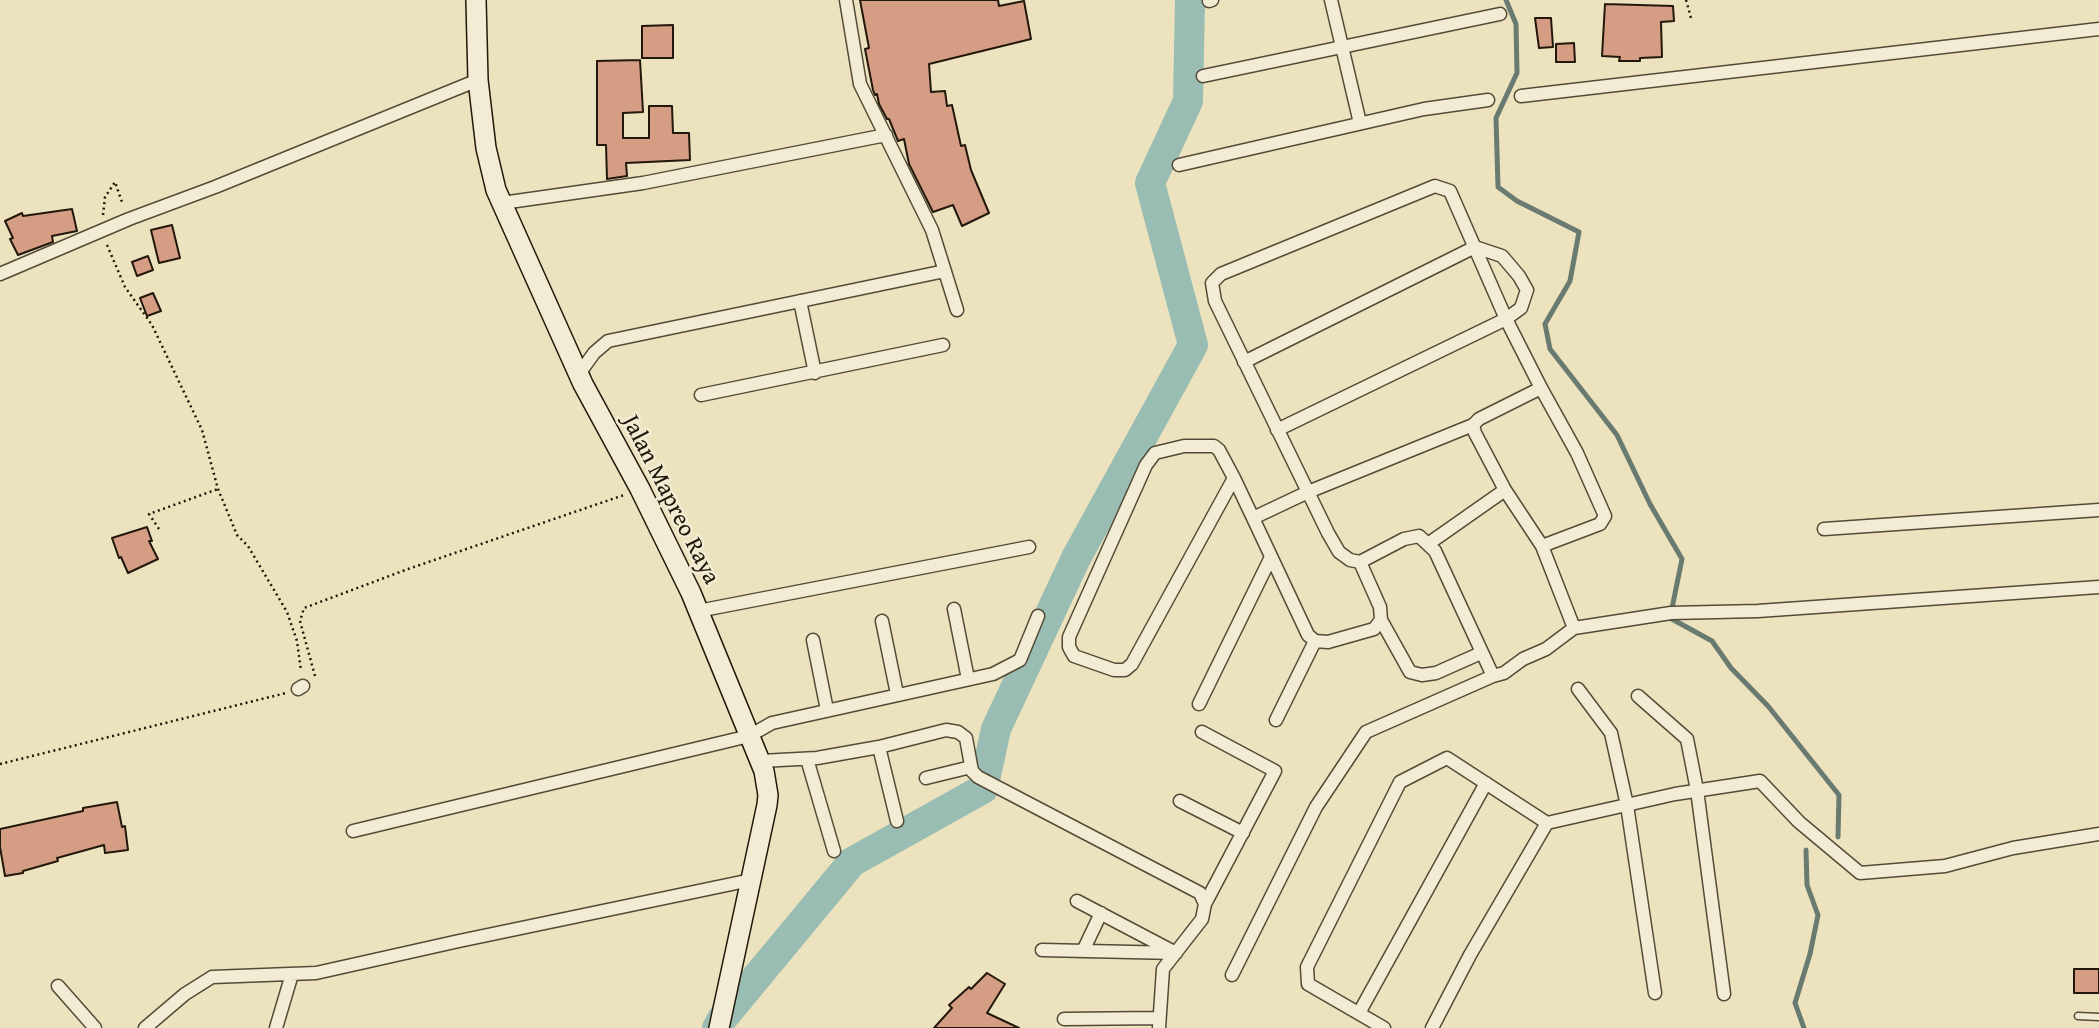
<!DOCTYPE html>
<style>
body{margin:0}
canvas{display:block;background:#ece2bd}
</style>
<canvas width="2099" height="1028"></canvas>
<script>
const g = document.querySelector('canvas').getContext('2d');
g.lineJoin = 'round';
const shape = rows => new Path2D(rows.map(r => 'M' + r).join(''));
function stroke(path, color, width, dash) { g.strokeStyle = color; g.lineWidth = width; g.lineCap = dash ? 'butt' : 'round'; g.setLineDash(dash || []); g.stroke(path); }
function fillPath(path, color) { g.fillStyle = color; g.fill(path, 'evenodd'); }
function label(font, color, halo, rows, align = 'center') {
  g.font = font + ' "Gentium Book Plus",serif'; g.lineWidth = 5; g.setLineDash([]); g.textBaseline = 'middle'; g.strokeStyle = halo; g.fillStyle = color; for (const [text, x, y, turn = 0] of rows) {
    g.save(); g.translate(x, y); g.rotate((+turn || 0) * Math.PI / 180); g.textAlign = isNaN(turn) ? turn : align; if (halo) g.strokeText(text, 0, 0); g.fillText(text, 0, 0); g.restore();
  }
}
stroke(shape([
 [1506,0,1516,24,1517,73,1496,118,1498,187,1517,201,1579,232,1570,281,1545,324,1550,349,1617,435,1650,504,1682,559,1670,618,1712,641,1731,668,1768,706,1839,795,1838,837],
 [1804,1028,1795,1003,1810,954,1818,915,1807,885,1806,850]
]), '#697b70', 5);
stroke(shape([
 [717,1028,722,1019,852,862,983,789,996,729,1076,558,1193,345,1150,183,1188,101,1190,0]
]), '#99bdb3', 30);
const building = shape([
 [860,0,998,0,999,6,1024,1,1031,39,929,64,931,92,945,91,947,106,952,105,961,146,965,145,971,170,989,213,962,226,953,205,933,212,909,164,904,139,898,141,889,119,887,119,879,104,877,94,875,95,873,90,865,49,869,48,860,0],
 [1605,4,1673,6,1674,21,1661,22,1662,57,1640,58,1640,61,1619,61,1620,57,1602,56,1605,4],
 [1535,18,1551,18,1553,47,1539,48,1535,18],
 [673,25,673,58,642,58,642,26,673,25],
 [1574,43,1575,62,1556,62,1556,44,1574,43],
 [640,60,643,112,623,113,623,138,649,138,649,106,672,106,673,133,689,133,690,160,626,163,627,176,607,179,606,145,597,145,597,61,640,60],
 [72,209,77,231,52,236,53,242,18,255,10,239,13,238,5,221,22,213,23,216,72,209],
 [172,225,180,258,159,263,151,230,172,225],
 [148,256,153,270,137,276,132,262,148,256],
 [153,293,161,311,147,316,140,298,153,293],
 [147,527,152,541,149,541,158,559,128,573,121,557,119,558,112,538,147,527],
 [117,802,122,827,125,826,128,850,105,853,104,845,57,858,58,861,23,871,23,873,5,876,0,847,0,829,83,811,83,808,117,802],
 [2074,969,2099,969,2099,993,2074,993,2074,969],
 [987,973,1005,984,987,1013,1019,1028,934,1028,952,1008,949,1005,969,987,971,989,987,973]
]);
fillPath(building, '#d59e84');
stroke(building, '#22170b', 2);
const lane = shape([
 [2078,1016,2099,1017]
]);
const street = shape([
 [846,0,860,84,932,230,957,310],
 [1331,0,1360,123],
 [1209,1,1212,0],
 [1203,76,1500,14],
 [1521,96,2099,29],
 [1179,165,1424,109,1488,100],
 [502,203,643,183,886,135],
 [0,274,129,219,215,187,478,80],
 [800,301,815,373],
 [1244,362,1475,247,1502,256,1519,276,1527,290,1521,308,1506,319,1277,430],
 [579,374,594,353,608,341,945,271],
 [1541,388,1577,453,1605,516,1600,524,1542,546],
 [701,395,943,345],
 [1234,478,1132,664,1125,670,1114,670,1074,656,1069,647,1069,637,1146,465,1155,453,1184,446,1214,446,1219,450,1234,478,1243,497,1253,518,1308,492,1473,425],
 [1505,490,1542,546,1574,628],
 [1253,518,1308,635,1315,641,1328,642,1374,629,1381,620],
 [1824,529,2099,510],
 [1428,544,1505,490,1475,433,1473,425,1479,419,1541,388,1506,319,1450,191,1435,186,1221,274,1212,283,1215,301,1328,533,1339,552,1350,560,1360,562,1404,539,1419,536,1435,551,1493,676,1504,673,1523,659,1546,649,1574,628,1671,613,1758,611,2099,587],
 [1360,562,1380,607,1381,620,1410,672,1422,675,1436,673,1481,653],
 [954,609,968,679],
 [698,611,1029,547],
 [882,621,897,694],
 [813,640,827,710],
 [298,689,303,686],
 [1578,689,1611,733,1627,805,1655,993],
 [1638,696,1687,739,1697,790,1724,994],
 [1199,704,1271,557],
 [1276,720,1315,641],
 [1202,732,1275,771,1205,904],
 [879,747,897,821],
 [807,759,834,851],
 [761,761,817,758,879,747,946,730,958,732,966,738,972,771,978,777,1200,893,1205,904,1202,919,1163,969,1159,1028],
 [926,778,971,767],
 [1180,801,1243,833],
 [353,831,749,736,772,723,993,674,1020,660,1038,616],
 [1042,950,1176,953,1077,901],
 [1083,951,1101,913],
 [1232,975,1316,807,1366,732,1493,676],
 [58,986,95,1028],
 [1359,1013,1486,783],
 [1064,1019,1159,1018],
 [145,1028,185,994,212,977,316,973,459,941,751,880],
 [276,1028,292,974],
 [1384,1028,1308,984,1307,967,1400,782,1447,758,1547,823,1675,794,1760,781,1799,822,1860,873,1945,866,2013,848,2099,834],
 [1432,1028,1470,955,1547,823]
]);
const secondary = shape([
 [476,0,478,80,486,148,496,190,583,384,640,489,691,593,764,771,768,795,767,805,719,1028]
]);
stroke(lane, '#544a38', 9);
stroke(street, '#544a38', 15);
stroke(secondary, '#22170b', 22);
stroke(shape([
 [1686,0,1691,18],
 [103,215,105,197,115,182,123,205],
 [107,245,125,287,152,325,202,430,218,489,237,535,248,546,287,612,297,641,301,671],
 [159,529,149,514,218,489],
 [315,676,300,621,304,608,408,569,624,495],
 [0,764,286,693]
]), '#22170b', 2.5, [2, 3.5]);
stroke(lane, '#f3ecd4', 6);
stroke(street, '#f3ecd4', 12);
stroke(secondary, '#f3ecd4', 19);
label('24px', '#22170b', '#f3ecd4', [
 ["Jalan Mapreo Raya",670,500,63]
]);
</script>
